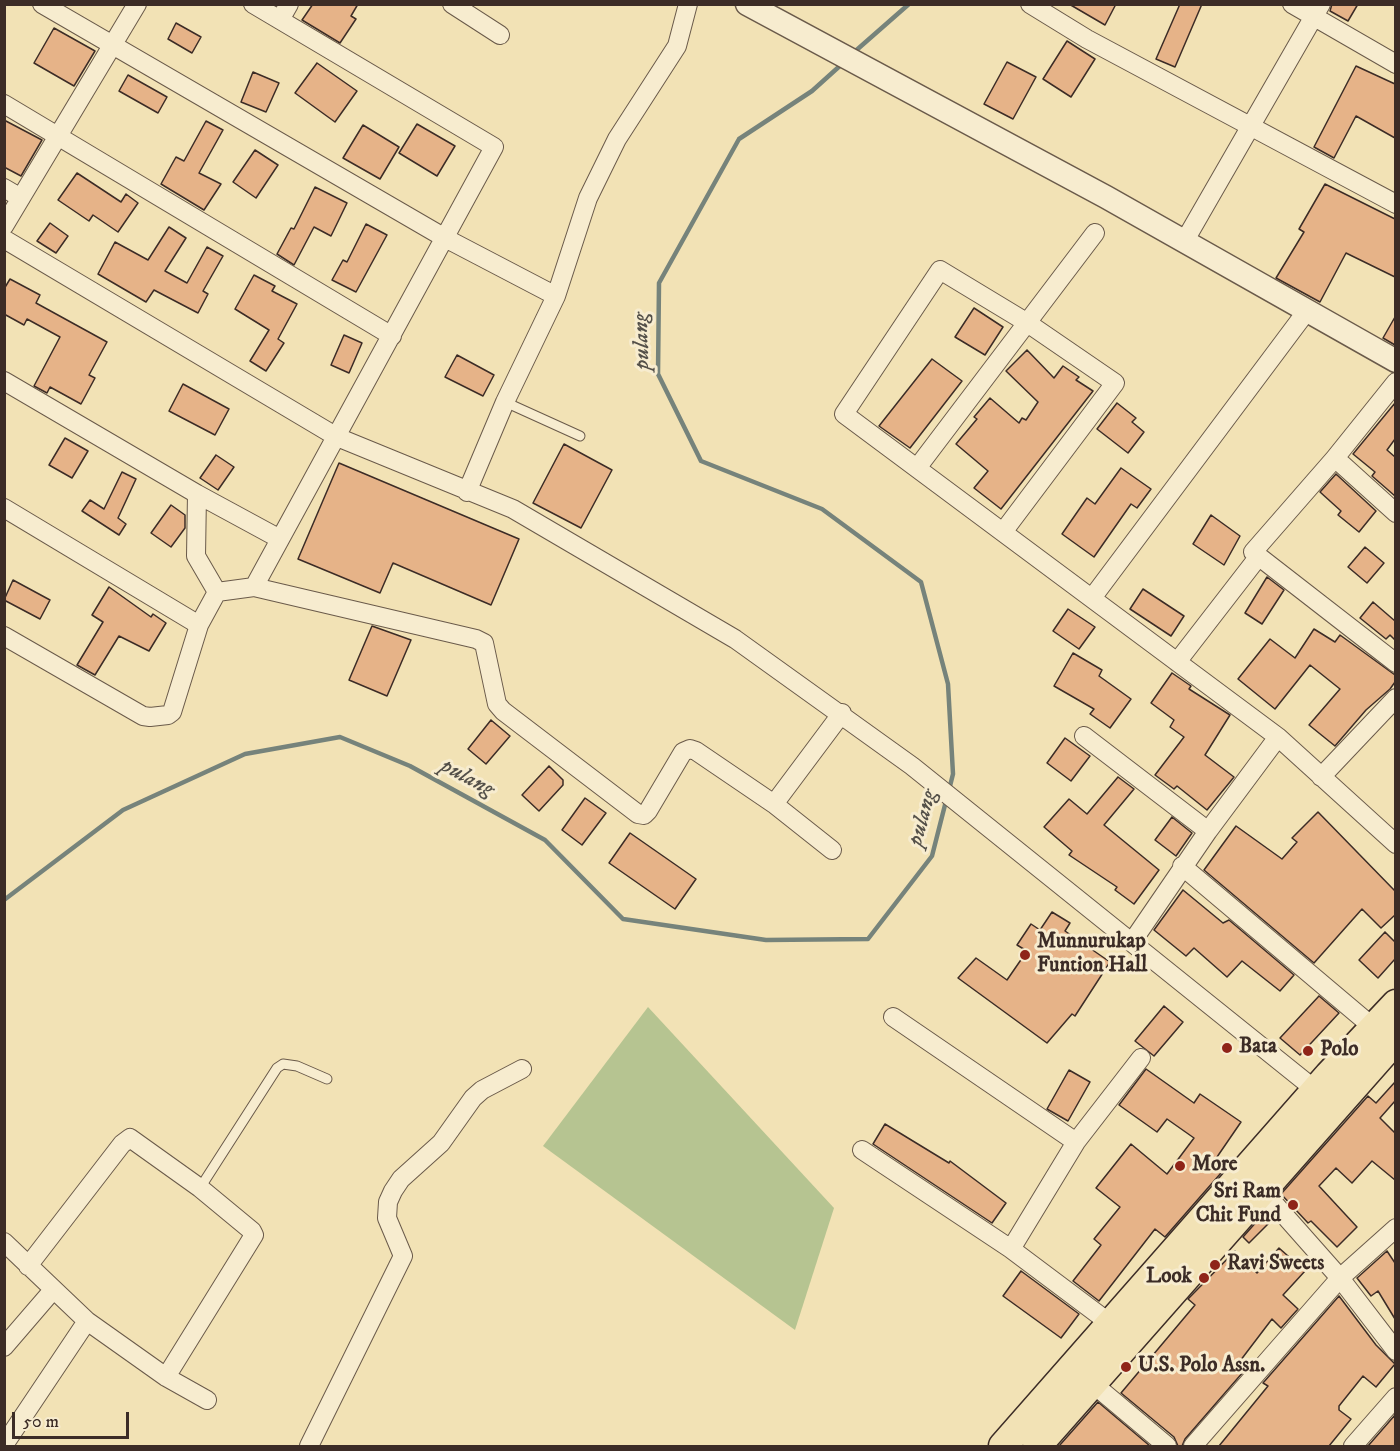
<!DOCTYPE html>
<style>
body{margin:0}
#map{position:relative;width:1400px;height:1451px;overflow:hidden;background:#f2e2b5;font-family:"IM FELL DW Pica",serif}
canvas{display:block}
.frame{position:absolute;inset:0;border:6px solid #3c2c26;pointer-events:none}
.scale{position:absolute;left:12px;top:1412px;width:117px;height:27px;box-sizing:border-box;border:3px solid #3c2c26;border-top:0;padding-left:8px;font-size:18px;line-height:21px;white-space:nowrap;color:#3c2c26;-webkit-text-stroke:4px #f7eccf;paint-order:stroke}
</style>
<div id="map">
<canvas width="1400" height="1451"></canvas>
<div class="frame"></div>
<div class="scale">50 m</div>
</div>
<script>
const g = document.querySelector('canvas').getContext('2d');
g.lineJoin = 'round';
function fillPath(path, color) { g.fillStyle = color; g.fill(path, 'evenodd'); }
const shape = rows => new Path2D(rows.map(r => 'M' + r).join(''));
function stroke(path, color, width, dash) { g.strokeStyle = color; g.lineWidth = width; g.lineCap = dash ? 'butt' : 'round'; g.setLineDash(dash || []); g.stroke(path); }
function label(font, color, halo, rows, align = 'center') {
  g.font = font + ' "IM FELL DW Pica",serif'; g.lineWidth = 6; g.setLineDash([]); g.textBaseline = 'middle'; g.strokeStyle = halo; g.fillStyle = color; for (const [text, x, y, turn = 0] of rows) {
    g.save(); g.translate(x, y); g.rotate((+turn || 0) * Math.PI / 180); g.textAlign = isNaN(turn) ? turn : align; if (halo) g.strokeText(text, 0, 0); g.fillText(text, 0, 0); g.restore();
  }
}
fillPath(shape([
 [648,1007,834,1208,795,1330,543,1146]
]), '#b6c491');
stroke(shape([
 [852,54,909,4],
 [842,64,812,91,739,139,659,283,658,374,701,461,822,509,921,582,948,684,953,774,949,790],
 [4,900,123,810,245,754,340,737,410,766,545,840,623,919,766,940,868,939,932,856,946,801]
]), '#76837b', 4.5);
const building = shape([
 [313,4,358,4,351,16,356,19,340,43,302,20,313,4],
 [1069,4,1116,4,1105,25,1069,4],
 [1180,4,1202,4,1175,67,1156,59,1180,4],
 [1332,4,1358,4,1348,21,1330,11,1332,4],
 [176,23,201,37,192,53,168,39,176,23],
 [54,28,95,51,74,86,34,63,54,28],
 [1067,41,1095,59,1071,97,1043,79,1067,41],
 [1007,62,1036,77,1013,119,984,104,1007,62],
 [317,63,357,91,335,122,295,93,317,63],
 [1356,66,1395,84,1395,138,1356,116,1334,158,1314,147,1356,66],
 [253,72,279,83,266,112,241,102,253,72],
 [128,75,167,97,158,113,119,91,128,75],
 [4,120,42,140,21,176,4,167,4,120],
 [206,121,223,130,199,173,221,184,204,210,161,184,176,157,184,161,206,121],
 [417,124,455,146,437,176,399,153,417,124],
 [363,125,399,147,380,179,343,158,363,125],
 [255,150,278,165,256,198,233,182,255,150],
 [77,173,121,202,126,194,138,203,118,232,93,215,89,221,58,200,77,173],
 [1325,184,1395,219,1395,277,1346,253,1320,302,1276,278,1304,232,1299,229,1325,184],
 [315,187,347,203,331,236,314,227,294,265,277,254,291,228,294,229,315,187],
 [50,223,68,236,56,253,37,241,50,223],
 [366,224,387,235,356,292,332,280,343,260,347,262,366,224],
 [169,227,186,238,165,271,187,283,207,247,223,256,203,291,208,294,198,313,154,290,146,302,98,274,115,242,148,260,169,227],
 [254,275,275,286,272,291,297,304,278,339,284,343,266,371,250,361,269,330,235,309,254,275],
 [10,279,40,295,36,303,107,342,89,375,95,378,81,404,50,387,47,393,34,386,60,337,27,319,24,325,4,314,4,289,10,279],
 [974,308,1003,327,985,355,955,337,974,308],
 [1395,317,1395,345,1383,338,1395,317],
 [344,335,362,343,349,373,331,365,344,335],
 [1027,350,1054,378,1063,366,1079,377,1076,380,1093,391,1001,509,974,488,988,471,956,444,977,419,974,417,990,398,1019,423,1022,418,1026,420,1038,402,1006,371,1027,350],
 [457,355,494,375,483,396,445,377,457,355],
 [932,359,962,381,910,448,879,426,932,359],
 [183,384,229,409,215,435,169,411,183,384],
 [1117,403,1136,418,1132,422,1144,432,1128,453,1097,429,1117,403],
 [1395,403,1395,439,1387,450,1395,457,1395,496,1372,476,1375,472,1353,454,1395,403],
 [65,438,88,451,72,478,49,465,65,438],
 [564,444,612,470,581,528,533,503,564,444],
 [216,455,234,467,218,490,200,478,216,455],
 [339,463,519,539,491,605,393,563,380,593,298,559,339,463],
 [1121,468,1151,489,1137,508,1131,504,1094,557,1062,534,1087,498,1095,504,1121,468],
 [122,472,136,479,118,518,126,524,119,535,82,511,90,500,104,509,122,472],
 [1336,474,1376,511,1359,532,1338,515,1341,511,1320,492,1336,474],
 [171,505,185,515,185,528,171,547,151,533,171,505],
 [1211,515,1240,536,1224,565,1193,544,1211,515],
 [1365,547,1384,563,1367,583,1348,567,1365,547],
 [1267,577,1284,590,1262,624,1245,613,1267,577],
 [13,580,50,600,40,619,4,600,13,580],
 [109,587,151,617,153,614,166,623,149,651,119,636,95,675,77,665,103,622,92,615,109,587],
 [1143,589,1184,616,1171,636,1130,609,1143,589],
 [1373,602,1395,621,1395,640,1390,635,1386,639,1360,618,1373,602],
 [1068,609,1095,627,1079,649,1053,631,1068,609],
 [372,626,411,640,387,696,349,680,372,626],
 [1314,629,1335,642,1340,635,1395,675,1395,682,1390,689,1366,710,1335,746,1309,725,1340,689,1310,665,1275,709,1238,679,1270,639,1295,658,1314,629],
 [1073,653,1102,670,1099,676,1131,699,1110,728,1090,714,1094,709,1054,686,1073,653],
 [1172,673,1191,686,1189,689,1230,715,1205,755,1234,777,1207,810,1177,786,1174,789,1155,775,1184,737,1170,727,1174,720,1151,703,1172,673],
 [491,720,510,736,486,764,468,749,491,720],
 [1065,738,1090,756,1071,781,1047,763,1065,738],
 [549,766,563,780,563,785,539,811,522,795,549,766],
 [1118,777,1134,789,1104,825,1159,870,1134,904,1115,890,1117,887,1069,855,1072,851,1044,827,1069,799,1087,814,1118,777],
 [585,798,606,813,582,845,562,830,585,798],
 [1318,812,1395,891,1395,915,1381,928,1362,909,1314,963,1204,870,1236,826,1282,859,1297,842,1292,838,1318,812],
 [1172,817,1192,833,1176,856,1155,840,1172,817],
 [630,833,696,879,675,909,609,863,630,833],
 [1183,890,1223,923,1229,920,1294,975,1280,991,1242,961,1227,977,1194,948,1186,956,1154,930,1183,890],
 [1052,912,1070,923,1065,931,1110,962,1075,1016,1072,1014,1047,1043,958,978,976,958,1007,980,1027,951,1017,945,1031,924,1040,930,1052,912],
 [1385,932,1395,942,1395,959,1378,978,1359,960,1385,932],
 [1319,996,1339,1013,1300,1055,1280,1038,1319,996],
 [1164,1006,1183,1022,1154,1056,1135,1041,1164,1006],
 [1146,1069,1194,1103,1200,1094,1241,1122,1217,1157,1228,1165,1165,1237,1155,1229,1099,1301,1073,1281,1101,1245,1094,1239,1120,1207,1096,1188,1131,1144,1167,1174,1194,1138,1167,1119,1157,1132,1119,1105,1146,1069],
 [1069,1070,1090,1082,1068,1121,1047,1109,1069,1070],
 [1395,1082,1395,1101,1380,1118,1395,1133,1395,1180,1372,1161,1352,1183,1336,1168,1319,1186,1357,1227,1337,1247,1311,1221,1308,1223,1281,1194,1368,1096,1376,1103,1395,1082],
 [885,1124,949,1163,950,1161,1006,1203,992,1223,873,1144,885,1124],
 [1266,1211,1273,1219,1249,1243,1243,1237,1266,1211],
 [1279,1248,1305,1271,1283,1295,1298,1309,1281,1328,1272,1319,1237,1365,1244,1371,1185,1439,1182,1446,1178,1446,1174,1437,1121,1393,1195,1305,1188,1299,1235,1251,1257,1273,1279,1248],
 [1387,1251,1395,1263,1395,1319,1378,1291,1371,1296,1357,1278,1387,1251],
 [1021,1271,1079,1314,1061,1338,1003,1296,1021,1271],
 [1339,1296,1376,1345,1395,1364,1376,1387,1363,1376,1339,1406,1339,1410,1351,1419,1329,1446,1219,1446,1268,1386,1263,1383,1339,1296],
 [1098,1402,1150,1446,1059,1446,1098,1402],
 [1395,1415,1395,1446,1368,1446,1395,1415]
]);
fillPath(building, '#e6b388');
stroke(building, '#3c2c26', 1.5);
const service = shape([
 [505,402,580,436],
 [200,1188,277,1068,283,1064,297,1066,327,1079]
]);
const minor = shape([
 [42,4,445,238,556,296],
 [253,4,494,147,254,587],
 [452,4,500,35],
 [1030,4,1087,39,1396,204],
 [1292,4,1396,64],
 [280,20,289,4],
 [4,104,392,336],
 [4,188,21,198],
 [4,226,137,4],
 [4,239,337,437,513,509,735,639,912,766,1323,1096],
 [1184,242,1321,4],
 [4,381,197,494,280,539],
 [1335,458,1396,382],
 [917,468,1095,233],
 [467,492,505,402,556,296,588,198,617,139,677,46,688,4],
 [197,494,196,556,217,592],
 [4,508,199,625,172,712,168,715,150,717,143,716,4,636],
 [1396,513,1335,458,1253,552,1396,663],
 [1003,532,1115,383,1026,322,940,270,844,414,1278,737],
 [1092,598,1306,312],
 [199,625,217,592,254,587,476,639,484,643,497,704,503,711,638,814,644,815,648,811,683,752,690,749,696,751,774,804,842,713],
 [1177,662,1259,556],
 [1084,736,1208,831,1132,942],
 [1321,777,1396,698],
 [774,804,832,850],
 [1208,831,1278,737,1396,844],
 [1182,866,1374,1028],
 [893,1017,1076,1142],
 [862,1150,1011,1249,1111,1324],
 [1263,1191,1340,1278,1396,1351],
 [4,1242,87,1321,166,1377,207,1400],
 [1011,1249,1076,1142,1141,1058],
 [28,1266,122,1144,130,1138,200,1188,252,1231,254,1235,166,1377],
 [4,1347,53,1290],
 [1092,1383,1167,1446],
 [4,1445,87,1321],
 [309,1446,403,1256,387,1218,388,1202,393,1191,401,1179,441,1143,473,1098,482,1090,522,1069],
 [1193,1446,1340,1278,1396,1228],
 [1353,1446,1396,1397]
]);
const tertiary = shape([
 [747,4,1106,197,1396,361]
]);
const primary = shape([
 [1003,1446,1329,1075,1396,1004],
 [1037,1446,1396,1039]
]);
stroke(service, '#6a5a4a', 11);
stroke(minor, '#6a5a4a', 20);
stroke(tertiary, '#6a5a4a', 25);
stroke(primary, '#3c2c26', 31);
stroke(service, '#f7eccf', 9);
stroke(minor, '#f7eccf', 18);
stroke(tertiary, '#f7eccf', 22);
stroke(primary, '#f2e2b5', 28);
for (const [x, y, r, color] of [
 [1025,955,6,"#8f2418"],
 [1227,1048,6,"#8f2418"],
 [1308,1051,6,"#8f2418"],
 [1180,1166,6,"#8f2418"],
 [1293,1205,6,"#8f2418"],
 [1215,1265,6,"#8f2418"],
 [1204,1278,6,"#8f2418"],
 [1126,1367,6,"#8f2418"]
]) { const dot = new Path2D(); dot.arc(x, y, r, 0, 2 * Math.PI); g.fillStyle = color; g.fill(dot); stroke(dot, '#f7eccf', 2); }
label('bold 21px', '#3c2c26', '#f7eccf', [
 ["Munnurukap",1037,943],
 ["Funtion Hall",1037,967],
 ["Bata",1239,1048],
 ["Polo",1320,1051],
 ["More",1192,1166],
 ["Sri Ram",1281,1193,"right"],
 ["Chit Fund",1281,1217,"right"],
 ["Ravi Sweets",1227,1265],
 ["Look",1192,1278,"right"],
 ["U.S. Polo Assn.",1138,1367]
], 'left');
label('italic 22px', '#545049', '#f7eccf', [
 ["pulang",643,341,-91],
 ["pulang",467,779,29],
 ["pulang",924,818,-74]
]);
</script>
